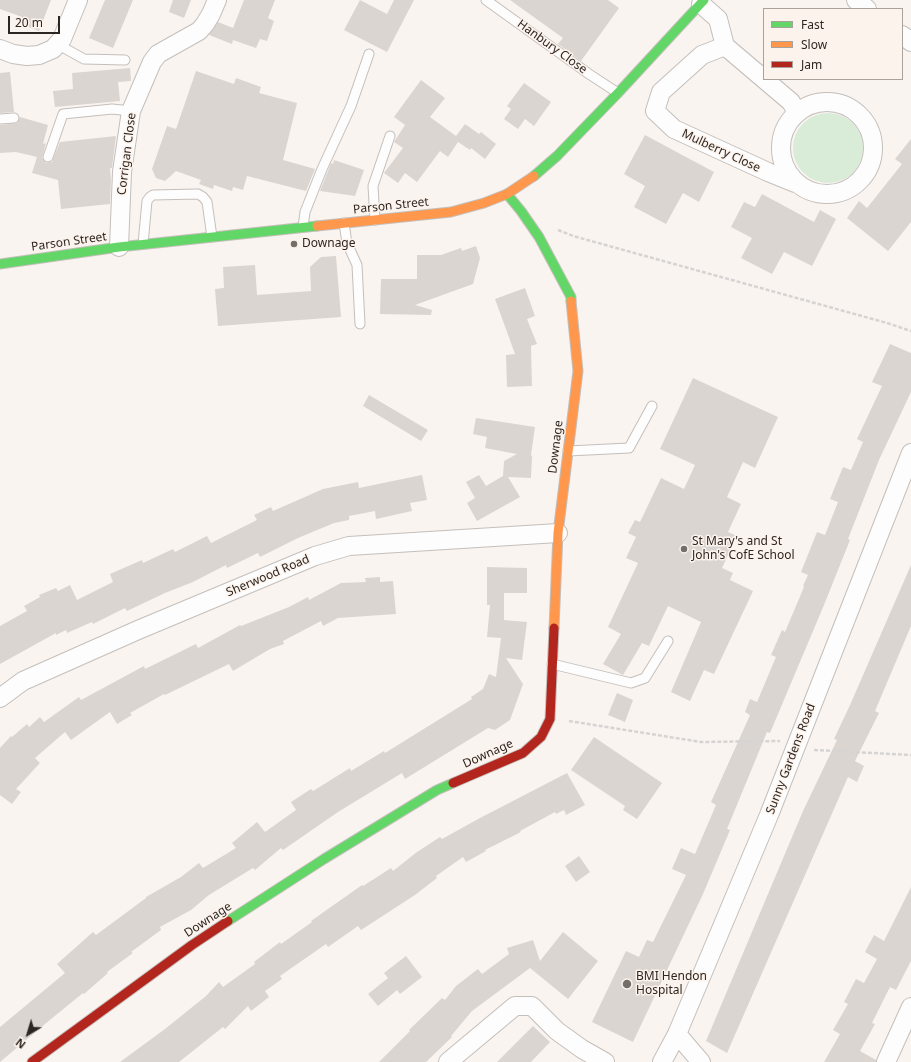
<!DOCTYPE html>
<style>
body{margin:0}
#map{position:relative;width:911px;height:1062px;overflow:hidden;background:#faf4f0;font-family:"Noto Sans",sans-serif}
canvas{display:block}
.legend{position:absolute;left:763px;top:8px;width:140px;height:72px;box-sizing:border-box;background:#fdf3ed;border:1px solid #a9a19c;margin:0;padding:5px 7px;list-style:none;font-size:12px;color:#2c2622}
.legend li{display:flex;align-items:center;gap:8px;height:20px}
.legend b{width:20px;border:1px solid #a9a19c}
.north{position:absolute;left:8px;top:1014px;width:40px;height:40px;-webkit-text-stroke:3px #fdf3ed;paint-order:stroke;rotate:218deg;font-size:11px;font-weight:700;line-height:16px;text-align:center;color:#2c2622}
.north::after{content:'';display:block;margin:auto;width:14px;height:18px;background:#2c2622;clip-path:polygon(50% 0,100% 100%,50% 72%,0 100%)}
.scale{position:absolute;left:8px;top:16px;width:52px;height:18px;box-sizing:border-box;border:2px solid #2c2622;border-top:0;padding-left:5px;font-size:12px;line-height:14px;white-space:nowrap;color:#2c2622;-webkit-text-stroke:3px #fdf3ed;paint-order:stroke}
</style>
<div id="map">
<canvas width="911" height="1062"></canvas>
<ul class="legend">
<li><b style="height:5px;background:#63d668"></b>Fast</li>
<li><b style="height:5px;background:#ff974d"></b>Slow</li>
<li><b style="height:5px;background:#b3261e"></b>Jam</li>
</ul>
<div class="north">N</div>
<div class="scale">20 m</div>
</div>
<script>
const g = document.querySelector('canvas').getContext('2d');
g.lineJoin = 'round';
function fillPath(path, color) { g.fillStyle = color; g.fill(path, 'evenodd'); }
const shape = rows => new Path2D(rows.map(r => 'M' + r).join(''));
function stroke(path, color, width, dash) { g.strokeStyle = color; g.lineWidth = width; g.lineCap = dash ? 'butt' : 'round'; g.setLineDash(dash || []); g.stroke(path); }
function label(font, color, halo, rows, align = 'center') {
  g.font = font + ' "Noto Sans",sans-serif'; g.lineWidth = 3; g.setLineDash([]); g.textBaseline = 'middle'; g.strokeStyle = halo; g.fillStyle = color; for (const [text, x, y, turn = 0] of rows) {
    g.save(); g.translate(x, y); g.rotate((+turn || 0) * Math.PI / 180); g.textAlign = isNaN(turn) ? turn : align; if (halo) g.strokeText(text, 0, 0); g.fillText(text, 0, 0); g.restore();
  }
}
fillPath(shape([
 '793 148a35 35 0 1 1 70 0a35 35 0 1 1-70 0Z'
]), '#d8ecd8');
fillPath(shape([
 [0,0,51,0,39,31,20,24,22,17,0,9],
 [105,0,133,0,113,48,89,38],
 [173,0,191,0,184,18,169,12],
 [244,0,275,0,268,18,274,21,267,41,260,39,256,48,233,40,232,44,209,35,218,22,233,28],
 [360,0,387,14,394,0,414,0,387,52,344,30],
 [510,0,608,0,619,8,581,61,558,44,563,38],
 [130,68,131,81,118,82,120,101,55,107,53,91,73,89,72,73],
 [196,71,234,84,236,78,261,87,259,93,297,103,283,160,315,169,306,191,247,176,243,190,233,187,232,191,214,185,213,189,199,184,201,180,176,171,165,181,156,178,152,169,167,126,176,129],
 [10,72,14,112,0,113,0,73],
 [421,80,445,98,430,117,456,136,465,124,479,134,481,132,496,144,485,159,471,148,470,150,458,142,448,157,440,151,417,182,405,173,398,183,384,173,403,148,394,142,405,125,394,117],
 [524,83,551,102,534,126,525,119,518,129,504,119,511,109,507,106],
 [20,117,48,125,43,144,46,143,42,158,46,163,52,162,53,159,60,142,116,136,112,168,110,168,111,180,110,204,61,209,58,180,32,173,37,157,16,152,0,153,0,125,17,123],
 [645,135,714,172,699,202,683,193,666,224,634,207,645,186,624,174],
 [911,139,911,222,888,251,847,218,859,201,867,208,902,164,895,159],
 [334,160,364,170,355,196,320,191,331,163,333,164],
 [762,194,814,222,820,210,836,219,812,266,784,252,772,274,741,258,752,238,731,227,744,202,755,207],
 [476,246,480,258,473,284,415,305,432,310,431,315,380,314,381,279,417,279,417,255,441,255,461,248,462,251],
 [336,256,341,317,218,326,215,289,224,288,223,267,255,265,257,295,311,291,310,267,321,257],
 [525,288,535,316,527,319,537,344,531,346,532,386,507,387,506,355,515,354,495,299],
 [890,344,911,353,911,392,879,460,848,539,850,540,824,605,770,733,767,732,727,829,730,830,703,894,633,1042,592,1022,626,951,639,957,647,940,653,942,686,875,672,869,681,848,695,854,716,805,711,802,750,715,745,712,750,699,757,702,776,657,771,655,782,630,785,632,804,587,803,586,808,575,801,572,817,532,825,535,838,502,830,499,843,467,851,470,863,442,857,439,882,386,872,382],
 [693,378,778,417,755,468,743,462,727,497,741,504,728,532,737,536,722,568,733,573,730,580,753,591,714,674,704,670,690,701,671,692,701,622,668,606,649,646,642,643,623,675,603,664,621,634,608,627,638,563,626,558,636,537,628,533,635,520,640,522,661,478,684,489,695,465,660,449],
 [369,395,428,430,421,441,363,406],
 [476,418,535,427,531,455,532,456,531,478,508,477,520,497,477,521,467,503,475,498,466,482,479,475,486,486,503,476,504,461,517,454,485,448,487,437,473,434],
 [422,475,427,500,410,503,412,511,376,519,375,511,349,516,349,520,334,523,298,538,260,557,258,553,227,568,226,565,193,582,165,593,127,611,125,608,93,624,92,622,67,633,66,630,56,635,56,633,0,664,0,626,27,611,24,606,40,597,39,595,56,588,58,591,70,585,77,600,113,582,110,574,142,560,143,563,173,549,175,552,207,536,211,543,257,520,254,515,271,507,273,511,323,489,358,482,359,488],
 [911,565,911,626,875,711,879,713,855,761,864,766,857,782,848,777,727,1053,706,1041,803,811,837,740,834,739,850,705],
 [487,567,527,568,527,593,504,593,504,620,527,622,522,660,506,658,523,684,510,720,495,730,488,728,405,779,402,773,338,812,283,850,281,848,255,870,253,868,209,895,191,910,160,927,161,930,131,952,133,953,107,972,108,973,84,994,83,993,45,1024,0,1062,0,1027,65,973,57,964,93,932,96,935,146,898,146,897,181,877,199,863,203,868,236,848,232,843,257,822,265,832,296,810,291,802,311,789,313,791,350,768,351,771,384,751,385,753,472,699,471,697,483,689,489,674,496,677,501,638,487,637,490,605,487,605],
 [380,577,380,582,393,581,396,614,338,618,323,626,321,621,283,641,284,644,270,649,233,671,229,664,165,695,164,694,130,713,132,715,117,724,110,712,71,740,65,732,35,758,40,763,16,789,21,792,12,804,0,795,0,748,11,736,12,737,27,724,29,727,40,717,44,722,79,697,81,700,144,666,145,669,196,644,198,648,240,625,241,626,289,607,308,597,309,600,341,583,366,582,365,578],
 [617,693,633,700,625,722,608,715],
 [594,737,662,783,637,819,623,810,625,806,571,770],
 [567,773,585,805,566,815,564,810,556,814,555,812,520,831,521,832,485,850,486,851,466,862,463,857,436,876,437,878,415,895,361,930,358,926,328,947,326,944,280,976,282,979,265,991,269,997,251,1011,248,1006,225,1029,223,1027,179,1062,120,1062,165,1029,206,996,219,982,223,987,255,964,254,962,280,942,281,944,312,922,311,921,362,885,363,886,391,868,393,871,417,852,440,837,442,839,480,818],
 [579,856,590,872,576,882,565,866],
 [911,887,911,961,896,990,890,987,872,1023,875,1024,860,1051,876,1060,876,1062,824,1062,840,1034,833,1030,848,1004,844,1002,856,979,864,983,877,959,865,952,874,935,884,941],
 [563,932,598,961,568,999,530,968,472,1011,451,1036,452,1037,426,1062,379,1062,410,1031,409,1030,442,998,445,1000,456,986,478,969,482,974,509,954,507,948,533,940,540,961],
 [406,956,422,977,400,994,397,990,378,1006,368,994,388,978,384,973],
 [533,1026,550,1042,531,1062,497,1062]
]), '#dbd5d1');
const lane = shape([
 [486,0,589,74,618,93],
 [57,44,84,59,125,60],
 [0,119,14,118],
 [48,157,63,114,112,109,131,111],
 [375,220,373,186,390,136],
 [344,223,347,243,357,265,360,324],
 [303,227,305,212,322,169,351,106,369,54],
 [143,244,147,201,150,197,153,195,198,194,203,197,207,202,212,237],
 [568,451,629,448,652,406],
 [552,664,631,683,645,678,668,641]
]);
const street = shape([
 [856,0,867,9],
 [701,4,718,19,725,46,702,55,661,92,655,111,674,129,768,172,795,183],
 [902,35,911,42],
 [725,46,791,102,797,113],
 [0,49,13,54,27,56,39,55,53,49,62,39,78,0],
 '781 148a46 46 0 1 1 92 0a46 46 0 1 1-92 0Z',
 [119,247,122,172,131,111,152,62,158,54,199,31,205,24,211,14,217,0],
 [0,698,23,681,138,630,315,556,349,546,558,533],
 [677,1034,701,1062],
 [448,1062,515,1006,532,1006,557,1031,582,1049,605,1062],
 [662,1062,677,1034,769,815,911,453],
 [886,1062,911,1007]
]);
const fast = shape([
 [534,176,557,156,618,93,704,0],
 [507,194,521,211,539,237,571,297,571,301],
 [0,264,119,247,317,226],
 [228,921,324,859,437,790,453,783]
]);
const slow = shape([
 [317,226,451,212,484,203,507,194,534,176],
 [554,628,558,533,578,371,571,301]
]);
const jam = shape([
 [453,783,523,753,541,737,550,719,554,628],
 [32,1062,192,945,228,921]
]);
stroke(lane, '#c4bfbb', 11);
stroke(street, '#c4bfbb', 20);
stroke(fast, '#c4bfbb', 11);
stroke(slow, '#c4bfbb', 11);
stroke(jam, '#c4bfbb', 11);
stroke(shape([
 [558,230,573,236,887,323,911,331],
 [569,721,701,742,780,741],
 [814,750,911,755]
]), '#d6d4d3', 2.5, [4, 2]);
stroke(lane, '#fefdfd', 9);
stroke(street, '#fefdfd', 18);
stroke(fast, '#63d668', 9);
stroke(slow, '#ff974d', 9);
stroke(jam, '#b3261e', 9);
for (const [x, y, r, color] of [
 [294,244,4,"#746e6a"],
 [684,549,4,"#746e6a"],
 [627,984,5,"#746e6a"]
]) { const dot = new Path2D(); dot.arc(x, y, r, 0, 2 * Math.PI); g.fillStyle = color; g.fill(dot); stroke(dot, '#fdf3ed', 1.5); }
label('12px', '#2c2622', '#fdf3ed', [
 ["Hanbury Close",552,47,36],
 ["Mulberry Close",721,151,25],
 ["Corrigan Close",127,154,-83],
 ["Parson Street",391,206,-6],
 ["Parson Street",69,242,-8],
 ["Downage",556,447,-83],
 ["Sherwood Road",268,576,-23],
 ["Downage",488,754,-24],
 ["Sunny Gardens Road",791,759,-69],
 ["Downage",208,920,-33]
]);
label('12px', '#2c2622', '#fdf3ed', [
 ["Downage",302,244],
 ["St Mary's and St",692,542],
 ["John's CofE School",692,556],
 ["BMI Hendon",636,977],
 ["Hospital",636,991]
], 'left');
</script>
